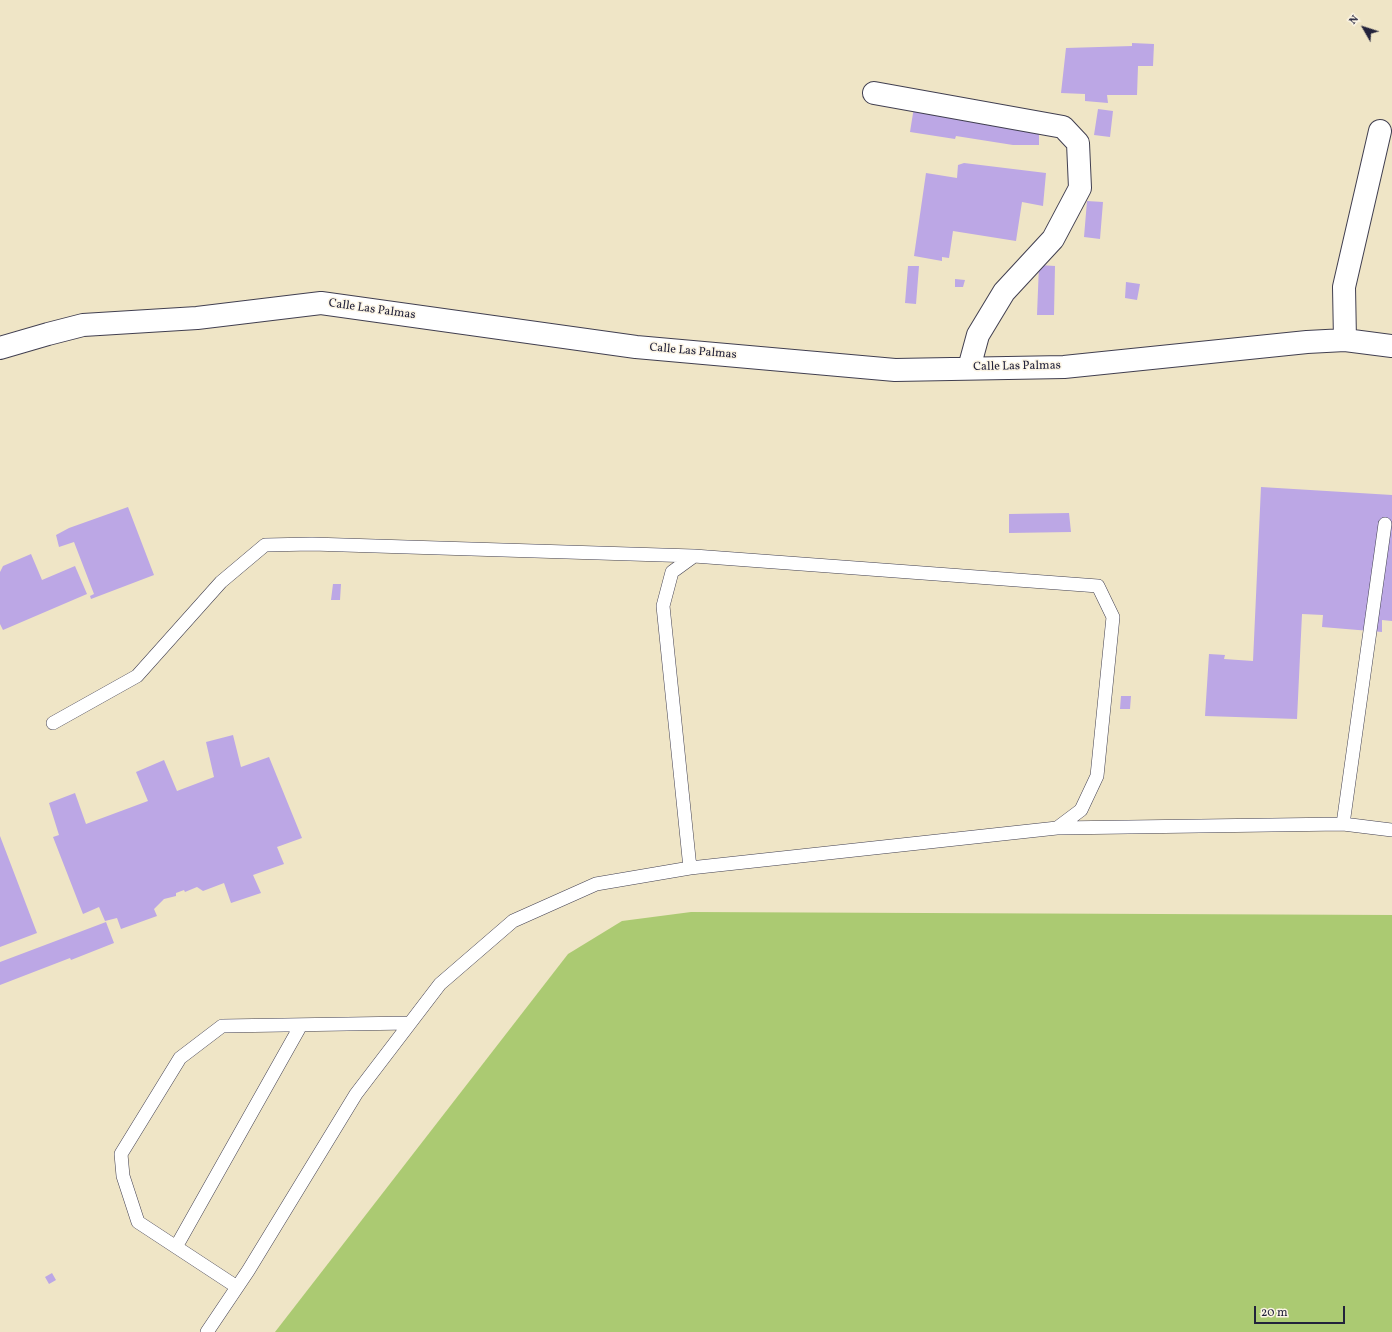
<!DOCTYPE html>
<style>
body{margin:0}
#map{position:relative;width:1392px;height:1332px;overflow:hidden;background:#efe5c6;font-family:Vollkorn,serif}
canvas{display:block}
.north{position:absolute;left:1344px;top:8px;width:40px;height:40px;-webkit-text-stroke:3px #fcf5e5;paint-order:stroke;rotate:309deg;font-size:11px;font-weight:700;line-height:16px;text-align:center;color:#22223b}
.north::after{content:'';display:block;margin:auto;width:14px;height:18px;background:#22223b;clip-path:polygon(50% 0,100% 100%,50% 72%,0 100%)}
.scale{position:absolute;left:1254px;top:1306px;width:91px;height:18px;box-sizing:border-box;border:2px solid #22223b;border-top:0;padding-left:5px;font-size:12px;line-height:14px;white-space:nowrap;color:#22223b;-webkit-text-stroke:3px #fcf5e5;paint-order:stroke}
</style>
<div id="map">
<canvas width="1392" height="1332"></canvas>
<div class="north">N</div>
<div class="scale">20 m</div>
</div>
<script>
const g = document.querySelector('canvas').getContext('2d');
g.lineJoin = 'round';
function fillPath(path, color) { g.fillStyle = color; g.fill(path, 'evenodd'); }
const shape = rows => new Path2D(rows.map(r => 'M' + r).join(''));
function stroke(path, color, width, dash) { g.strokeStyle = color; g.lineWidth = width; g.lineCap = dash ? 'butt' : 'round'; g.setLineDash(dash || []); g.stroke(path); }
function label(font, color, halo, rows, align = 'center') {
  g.font = font + ' Vollkorn,serif'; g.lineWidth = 3; g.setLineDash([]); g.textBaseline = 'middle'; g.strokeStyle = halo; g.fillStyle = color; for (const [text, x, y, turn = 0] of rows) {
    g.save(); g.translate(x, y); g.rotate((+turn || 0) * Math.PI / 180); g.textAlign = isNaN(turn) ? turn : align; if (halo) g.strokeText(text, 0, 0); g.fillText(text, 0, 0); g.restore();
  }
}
fillPath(shape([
 [691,912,1392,915,1392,1332,275,1332,568,954,622,921]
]), '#abca72');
fillPath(shape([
 [1132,43,1154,44,1153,66,1138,66,1137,95,1107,95,1108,103,1085,101,1085,94,1061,93,1066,48,1132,46],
 [914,107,1039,123,1039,145,1013,145,956,136,955,139,910,132],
 [1098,109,1113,111,1110,137,1094,135],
 [964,163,1046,173,1043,206,1022,202,1016,241,953,231,949,258,942,257,942,261,914,256,926,173,957,178,958,165],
 [1087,201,1103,202,1100,239,1084,237],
 [1039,265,1055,266,1054,315,1037,315],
 [908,266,919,266,916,304,905,303],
 [955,279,965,280,963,287,955,287],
 [1126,282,1140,284,1137,300,1125,298],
 [1261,487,1392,495,1392,621,1382,620,1382,632,1322,627,1323,615,1302,614,1297,719,1205,716,1209,654,1225,655,1224,659,1253,661],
 [128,507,154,575,91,599,90,596,94,594,74,542,59,547,56,535,69,528],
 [1069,513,1071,532,1009,533,1009,514],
 [31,554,42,580,75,566,87,594,3,630,0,624,0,572,3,566],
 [333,584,341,584,340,600,331,600],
 [1121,696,1131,696,1130,709,1120,709],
 [233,735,241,767,269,757,302,838,277,847,284,864,253,875,261,893,231,903,224,883,203,891,197,887,185,892,184,890,176,893,176,896,164,899,154,909,157,916,121,929,117,918,105,921,99,907,83,914,53,837,59,835,49,803,75,793,86,824,148,801,136,772,164,760,177,791,214,777,206,742],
 [0,836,37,933,0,947],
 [106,922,114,943,71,960,70,958,0,985,0,962],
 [52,1273,56,1280,49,1284,45,1277]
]), '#bca7e5');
const lane = shape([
 [53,723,137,676,221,582,265,545,312,544,694,556],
 [1343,824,1392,830],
 [1057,828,1343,824,1385,524],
 [176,1247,301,1025],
 [237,1287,138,1222,123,1176,121,1154,180,1058,222,1026,410,1023],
 [207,1332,248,1271,356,1094,440,984,513,921,596,884,690,868,1057,828,1081,810,1097,776,1113,617,1098,586,694,556,672,572,663,606,690,868]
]);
const street = shape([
 [874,93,1063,127,1078,143,1080,188,1053,239,1004,292,978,335,969,368],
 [1345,340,1344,287,1380,131],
 [0,348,48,334,83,325,197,318,321,303,636,347,895,370,1064,367,1307,342,1345,340,1392,346]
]);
stroke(lane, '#413f50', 14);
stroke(street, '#413f50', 24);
stroke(lane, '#fff', 13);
stroke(street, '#fff', 22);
label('12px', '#22223b', '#fcf5e5', [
 ["Calle Las Palmas",372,310,8],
 ["Calle Las Palmas",693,352,5],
 ["Calle Las Palmas",1017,367,-1]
]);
</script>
